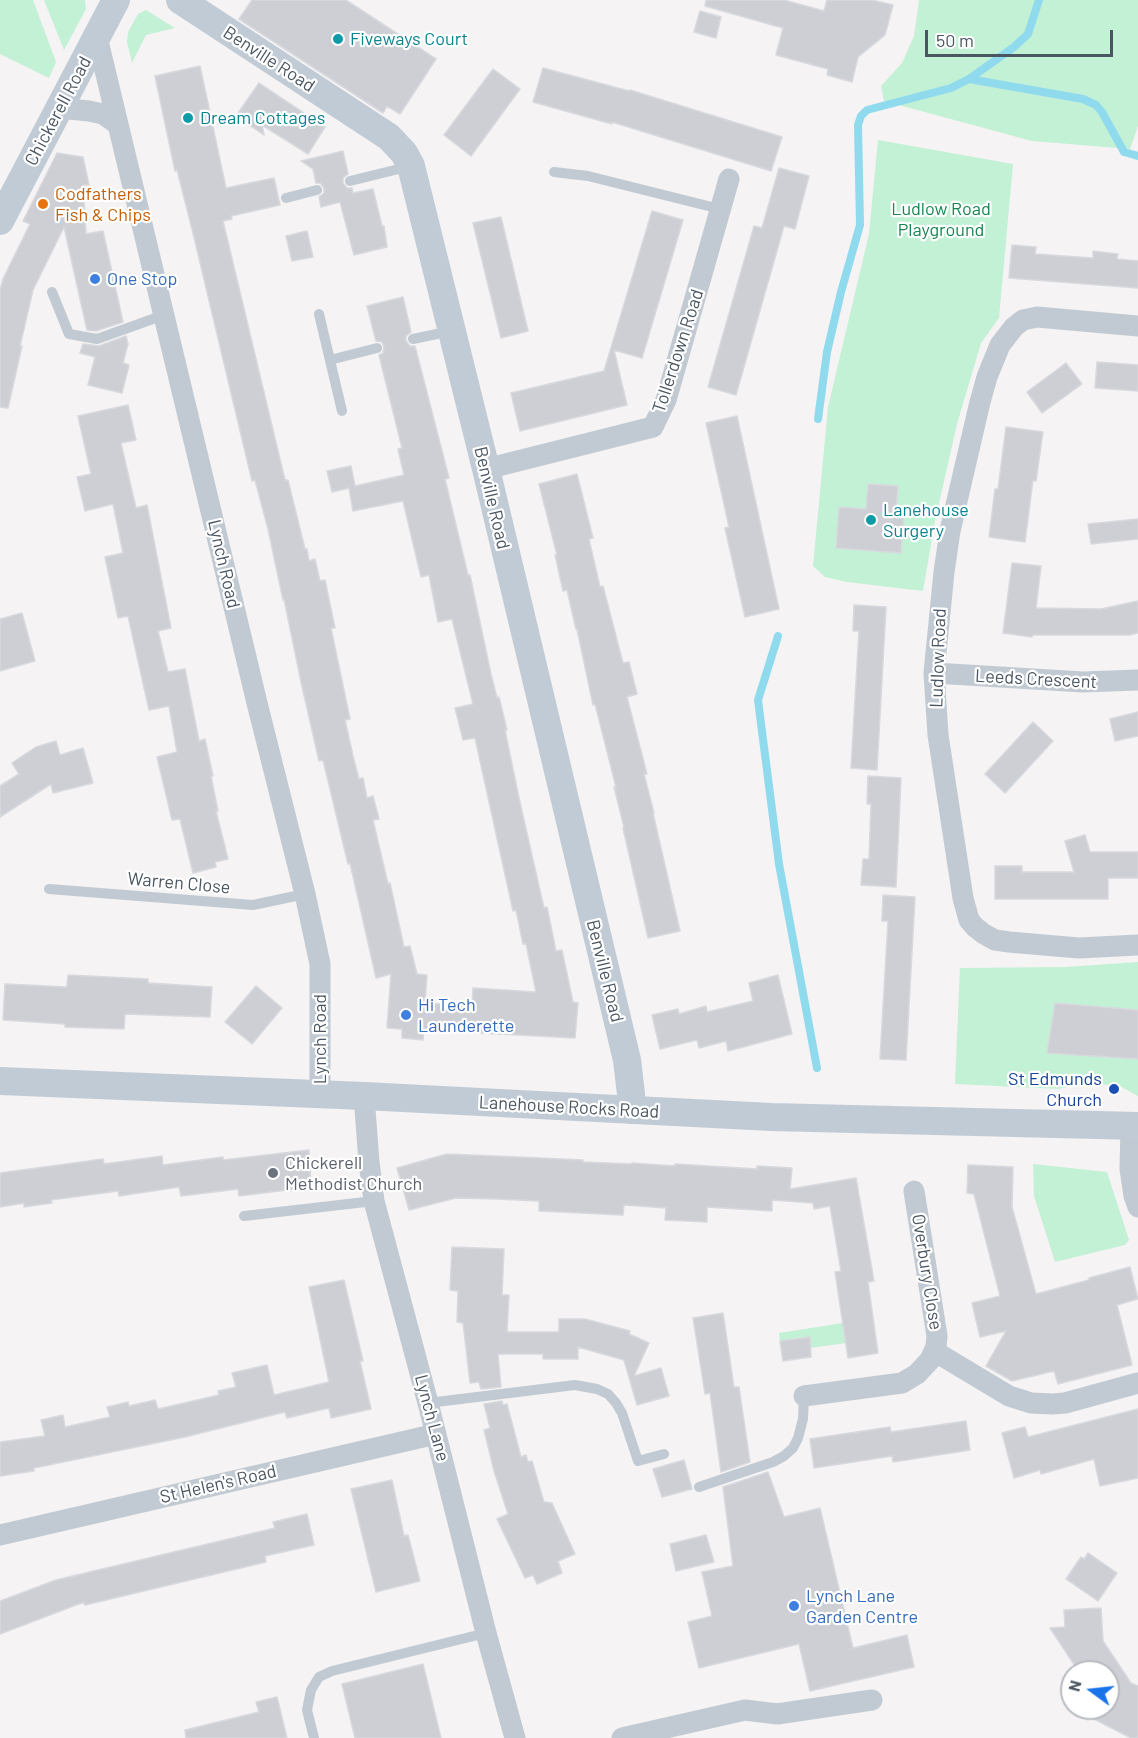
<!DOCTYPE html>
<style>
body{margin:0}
#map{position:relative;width:1138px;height:1738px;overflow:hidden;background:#f5f3f3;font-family:Barlow,sans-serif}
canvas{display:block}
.north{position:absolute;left:1060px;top:1660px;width:60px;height:60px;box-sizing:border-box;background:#fff;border:2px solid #b7bbc0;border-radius:50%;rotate:285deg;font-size:16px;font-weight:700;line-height:24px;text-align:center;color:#4a5661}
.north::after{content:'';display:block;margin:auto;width:21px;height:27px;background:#1a73e8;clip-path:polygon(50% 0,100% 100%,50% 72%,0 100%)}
.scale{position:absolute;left:925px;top:30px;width:188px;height:27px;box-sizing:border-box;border:3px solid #4a5661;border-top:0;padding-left:8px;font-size:18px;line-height:21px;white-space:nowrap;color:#4a5661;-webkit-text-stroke:4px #fff;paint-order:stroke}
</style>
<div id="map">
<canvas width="1138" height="1738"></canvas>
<div class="north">N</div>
<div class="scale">50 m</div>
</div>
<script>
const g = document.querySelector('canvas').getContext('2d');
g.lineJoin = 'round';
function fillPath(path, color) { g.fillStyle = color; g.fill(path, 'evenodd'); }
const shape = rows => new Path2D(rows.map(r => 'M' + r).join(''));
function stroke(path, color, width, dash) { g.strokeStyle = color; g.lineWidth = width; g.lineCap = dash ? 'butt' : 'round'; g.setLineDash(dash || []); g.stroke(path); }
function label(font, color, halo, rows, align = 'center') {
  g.font = font + ' Barlow,sans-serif'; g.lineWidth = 4.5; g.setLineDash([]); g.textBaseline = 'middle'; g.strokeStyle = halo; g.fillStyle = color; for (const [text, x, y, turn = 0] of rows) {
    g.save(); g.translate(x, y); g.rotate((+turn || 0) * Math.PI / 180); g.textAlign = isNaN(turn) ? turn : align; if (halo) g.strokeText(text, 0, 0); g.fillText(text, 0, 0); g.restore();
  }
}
fillPath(shape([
 [0,0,33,0,56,62,49,78,0,54],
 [44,0,85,0,86,9,64,50],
 [919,0,1138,0,1138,126,1130,149,1032,141,884,101,881,86,902,63,914,36],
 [146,10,175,28,146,35,132,63,127,42,128,32,138,14],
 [878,140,1013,164,999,318,981,343,957,424,935,521,923,591,847,582,825,577,813,566,828,407,869,234],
 [1138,962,1138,1096,1118,1085,1077,1084,1059,1089,955,1084,960,968,1066,967],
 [1033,1164,1107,1172,1129,1240,1125,1245,1055,1262,1034,1196],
 [843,1323,846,1343,810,1348,808,1337,780,1341,779,1333]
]), '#c3f1d5');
stroke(shape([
 [969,79,1083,99,1096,105,1102,112,1124,152,1138,156],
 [818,419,827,352,841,292,860,225,858,125,861,116,867,110,951,88,969,79,1014,47,1028,34,1039,0],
 [778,636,758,700,779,864,817,1068]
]), '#90daee', 8);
const building = shape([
 [252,0,346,0,436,59,400,114,387,106,383,113,239,19,252,0],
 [706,0,784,0,824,11,827,0,872,0,893,5,885,35,858,57,852,82,827,75,828,69,776,55,783,28,705,6,706,0],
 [700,11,721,17,716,38,694,32,700,11],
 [200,66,226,188,274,178,280,205,231,216,232,219,223,221,285,480,288,480,305,549,307,549,309,561,315,559,320,581,325,580,335,628,331,628,350,719,345,720,353,756,359,779,363,778,367,798,373,796,379,819,373,820,388,884,390,883,404,947,410,946,417,974,427,975,425,1003,472,1006,473,988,536,992,526,944,523,944,516,910,513,911,475,738,463,740,455,708,473,704,452,619,438,622,429,575,421,577,403,501,353,511,349,488,332,492,327,471,351,466,355,486,404,475,398,449,402,448,379,355,383,353,384,347,382,342,376,341,367,306,403,297,411,332,406,336,406,341,410,346,415,346,449,478,445,479,468,575,470,575,491,674,497,698,499,697,507,730,505,730,519,798,544,908,547,907,556,951,562,950,573,1002,578,1003,575,1038,424,1030,423,1040,402,1038,402,1029,387,1028,391,974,376,978,350,863,348,864,323,760,319,761,301,682,284,599,283,600,268,529,255,480,252,481,192,229,177,170,175,171,155,76,200,66],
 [543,68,629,91,630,90,782,137,771,171,612,122,612,124,533,102,543,68],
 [493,69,520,89,471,156,444,135,493,69],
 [259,83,325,127,308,154,262,125,264,135,236,116,259,83],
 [343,151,348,174,343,178,343,183,347,188,352,188,353,193,373,189,382,226,384,226,387,247,354,255,340,202,321,207,319,197,324,193,324,188,320,183,316,183,313,169,301,161,343,151],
 [57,153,83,157,89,185,83,185,86,234,103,231,123,322,96,331,87,330,64,227,33,290,20,346,22,346,8,408,0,407,0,290,3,279,30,224,23,221,57,153],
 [779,168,809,176,795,229,784,226,736,395,708,387,754,226,762,228,779,168],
 [652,211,683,220,642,358,614,350,627,405,520,431,511,393,604,371,652,211],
 [501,217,528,331,501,338,473,223,501,217],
 [307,231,313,257,292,261,286,236,307,231],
 [1012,245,1036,247,1035,254,1093,258,1093,251,1118,254,1117,259,1138,261,1138,288,1009,278,1012,245],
 [126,336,128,344,123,363,129,365,122,393,88,385,95,357,80,353,83,344,99,346,126,336],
 [1097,362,1138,365,1138,391,1095,388,1097,362],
 [1066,363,1082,384,1042,413,1027,392,1066,363],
 [128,405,136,440,121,443,136,508,147,505,171,628,158,631,168,672,185,669,199,741,205,739,213,776,211,776,218,811,216,811,228,859,215,862,216,867,193,873,180,819,172,820,157,757,177,752,169,706,149,710,128,616,118,618,105,557,123,553,113,504,85,511,77,477,91,474,78,416,128,405],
 [737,416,779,609,745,617,725,528,729,527,706,423,737,416],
 [1006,427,1043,432,1036,481,1033,480,1025,542,989,537,995,489,998,489,1006,427],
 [577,474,593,538,589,539,600,587,603,586,623,663,629,662,637,694,627,697,647,774,644,774,654,813,653,813,680,931,648,938,623,828,624,827,614,787,616,787,595,704,593,705,577,629,576,629,567,590,563,591,555,555,557,555,539,484,577,474],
 [868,484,898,486,896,512,904,512,901,553,836,548,839,507,866,509,868,484],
 [1138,519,1138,539,1091,544,1088,524,1138,519],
 [1012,563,1041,566,1036,608,1101,609,1138,601,1138,633,1129,635,1033,635,1032,637,1003,633,1012,563],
 [854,605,886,607,877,770,851,768,859,631,853,631,854,605],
 [22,613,35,661,0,671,0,619,22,613],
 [1138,712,1138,736,1115,741,1110,719,1138,712],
 [1033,722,1053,741,1005,793,985,774,1033,722],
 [56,741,60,755,83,748,93,783,53,793,51,784,0,817,0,786,19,774,12,763,36,747,56,741],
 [868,776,901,778,896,887,861,885,863,859,869,859,871,804,867,804,868,776],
 [1085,835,1090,852,1138,852,1138,878,1108,878,1108,899,995,899,995,866,1022,866,1022,872,1074,872,1065,841,1085,835],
 [883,895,915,897,906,1060,880,1059,888,921,882,921,883,895],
 [68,975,148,979,148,983,212,987,210,1017,125,1014,124,1029,65,1027,65,1024,3,1020,5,984,67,987,68,975],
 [778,975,792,1034,728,1051,726,1041,699,1048,697,1040,660,1049,652,1015,678,1009,679,1014,706,1006,707,1012,753,1001,749,983,778,975],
 [256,986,282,1008,252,1044,225,1022,256,986],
 [1055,1003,1138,1010,1138,1059,1047,1053,1055,1003],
 [309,1150,311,1187,239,1196,238,1189,181,1196,179,1187,119,1196,118,1191,51,1200,52,1203,24,1207,24,1203,0,1207,0,1173,103,1159,104,1164,162,1156,163,1165,223,1157,223,1160,309,1150],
 [447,1154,541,1158,583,1160,583,1162,632,1164,632,1163,675,1166,675,1164,757,1169,757,1166,792,1168,790,1189,856,1178,874,1281,868,1282,878,1353,848,1358,835,1272,841,1271,830,1206,814,1209,813,1203,772,1200,772,1211,707,1207,707,1222,665,1220,666,1208,624,1205,623,1215,539,1211,539,1201,497,1199,456,1198,409,1210,397,1168,447,1154],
 [968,1165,1013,1167,1012,1207,1036,1294,1089,1280,1089,1278,1130,1267,1138,1299,1117,1305,1132,1365,1058,1384,1054,1371,1012,1381,986,1366,1006,1331,980,1337,972,1303,1000,1296,974,1194,967,1193,968,1165],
 [452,1247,504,1249,502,1295,509,1295,507,1332,559,1332,559,1319,585,1319,630,1331,629,1334,649,1343,634,1376,661,1368,669,1396,637,1405,624,1360,578,1347,578,1359,543,1359,543,1354,498,1354,501,1387,481,1389,479,1382,470,1383,463,1323,457,1322,458,1291,450,1290,452,1247],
 [344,1280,363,1361,360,1361,371,1409,331,1418,329,1408,287,1418,285,1412,185,1437,34,1468,34,1471,0,1476,0,1442,45,1436,41,1420,63,1415,65,1427,110,1417,107,1407,128,1402,129,1406,155,1400,158,1409,219,1395,218,1391,236,1387,232,1373,267,1365,274,1395,329,1382,309,1287,344,1280],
 [723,1313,734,1387,739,1387,750,1462,721,1472,710,1393,705,1394,693,1318,723,1313],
 [810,1337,811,1357,783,1361,780,1341,810,1337],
 [502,1401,503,1405,507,1404,521,1457,526,1455,528,1462,532,1461,544,1502,552,1503,575,1554,558,1561,562,1573,537,1584,533,1575,525,1578,497,1519,508,1514,494,1471,484,1430,490,1428,484,1404,502,1401],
 [1138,1409,1138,1478,1100,1486,1094,1459,1041,1474,1040,1470,1014,1478,1002,1433,1025,1427,1028,1437,1138,1409],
 [966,1421,970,1450,893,1462,892,1456,814,1468,810,1439,890,1427,891,1432,966,1421],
 [684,1460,692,1489,662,1497,653,1469,684,1460],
 [768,1472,784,1517,820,1508,853,1648,907,1635,914,1667,810,1691,799,1644,699,1668,688,1622,712,1616,702,1572,733,1566,723,1487,768,1472],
 [392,1480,404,1536,408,1535,420,1581,376,1592,351,1489,392,1480],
 [307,1514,314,1545,265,1556,266,1562,85,1605,84,1602,0,1634,0,1601,56,1580,275,1528,273,1522,307,1514],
 [706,1535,714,1562,676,1571,670,1544,706,1535],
 [1088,1553,1117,1573,1098,1601,1066,1579,1081,1557,1084,1559,1088,1553],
 [1101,1608,1103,1641,1131,1683,1138,1686,1138,1738,1131,1738,1090,1717,1084,1708,1108,1708,1108,1672,1079,1672,1050,1628,1065,1627,1064,1610,1101,1608],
 [423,1664,441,1738,355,1738,342,1684,423,1664],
 [277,1697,287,1738,186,1738,185,1730,259,1712,256,1702,277,1697]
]);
fillPath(building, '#cdcfd5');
stroke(building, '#d7d9de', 1.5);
stroke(shape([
 [554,172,588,176,720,209],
 [350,181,411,166],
 [286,198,317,190],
 [52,292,69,334,97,339,164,315],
 [319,314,342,411],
 [413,339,451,331],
 [330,360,377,348],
 [49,889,253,905,305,894],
 [244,1216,374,1201],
 [428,1403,575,1385,597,1389,608,1394,616,1403,622,1413,638,1461,664,1454],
 [699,1487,773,1462,784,1456,793,1448,798,1438,803,1419,804,1396],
 [314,1738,307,1710,311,1690,319,1677,332,1671,486,1633]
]), '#c1cad2', 10);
stroke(shape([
 [97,37,258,707,305,894,320,964,320,1095],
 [59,108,89,111,103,114,117,124],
 [1138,326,1037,317,1023,320,1014,327,1000,345,987,377,980,402,950,531,944,572,934,673,938,735,963,898,969,920,975,927,984,934,995,940,1009,942,1079,948,1138,945],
 [486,469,653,427,666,400,729,179],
 [934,673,1083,682,1138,680],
 [364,1096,369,1162,374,1201,428,1403,486,1633,515,1738],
 [1131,1126,1130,1169,1134,1196,1138,1207],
 [934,1351,1009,1396,1031,1403,1052,1404,1065,1403,1138,1383],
 [804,1396,902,1383,917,1374,930,1360,936,1347,937,1336,914,1191],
 [0,1535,436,1434],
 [622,1738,745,1710,777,1714,872,1700]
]), '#c1cad2', 21);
stroke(shape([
 [180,0,389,137,404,153,411,166,486,469,627,1060,631,1094,630,1110],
 [0,221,116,0],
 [0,1081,364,1096,771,1117,1138,1126]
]), '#c1cbd6', 28);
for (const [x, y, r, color] of [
 [338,39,6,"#0f9aa8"],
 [188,118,6,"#0f9aa8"],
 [43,204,6,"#e8710a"],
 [95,279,6,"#3f7fe0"],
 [871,520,6,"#0f9aa8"],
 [406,1015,6,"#3f7fe0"],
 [1114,1089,6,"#1a4fb4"],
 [273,1173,6,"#6b7280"],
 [794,1606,6,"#3f7fe0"]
]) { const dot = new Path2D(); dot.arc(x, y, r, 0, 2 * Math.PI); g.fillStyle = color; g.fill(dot); stroke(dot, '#fff', 2); }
label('18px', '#0d838f', '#fff', [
 ["Fiveways Court",350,39],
 ["Dream Cottages",200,118],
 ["Lanehouse",883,510],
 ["Surgery",883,531]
], 'left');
label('18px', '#4a5661', '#fff', [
 ["Benville Road",269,59,33],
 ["Chickerell Road",58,111,-62],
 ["Tollerdown Road",678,351,-72],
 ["Benville Road",492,498,77],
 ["Lynch Road",224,564,77],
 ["Ludlow Road",938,658,-88],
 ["Leeds Crescent",1036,679,3],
 ["Warren Close",179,883,5],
 ["Benville Road",605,971,76],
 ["Lynch Road",320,1039,-90],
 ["Lanehouse Rocks Road",569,1107,3],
 ["Overbury Close",927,1272,81],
 ["Lynch Lane",432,1418,75],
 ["St Helen's Road",218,1484,-13]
]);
label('18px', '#c56008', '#fff', [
 ["Codfathers",55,194],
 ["Fish & Chips",55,215]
], 'left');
label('18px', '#17864f', '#fff', [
 ["Ludlow Road",941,209],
 ["Playground",941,230]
]);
label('18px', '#366cbe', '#fff', [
 ["One Stop",107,279],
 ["Hi Tech",418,1005],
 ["Launderette",418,1026],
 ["Lynch Lane",806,1596],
 ["Garden Centre",806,1617]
], 'left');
label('18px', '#164399', '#fff', [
 ["St Edmunds",1102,1079],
 ["Church",1102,1100]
], 'right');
label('18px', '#5b616d', '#fff', [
 ["Chickerell",285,1163],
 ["Methodist Church",285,1184]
], 'left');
</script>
